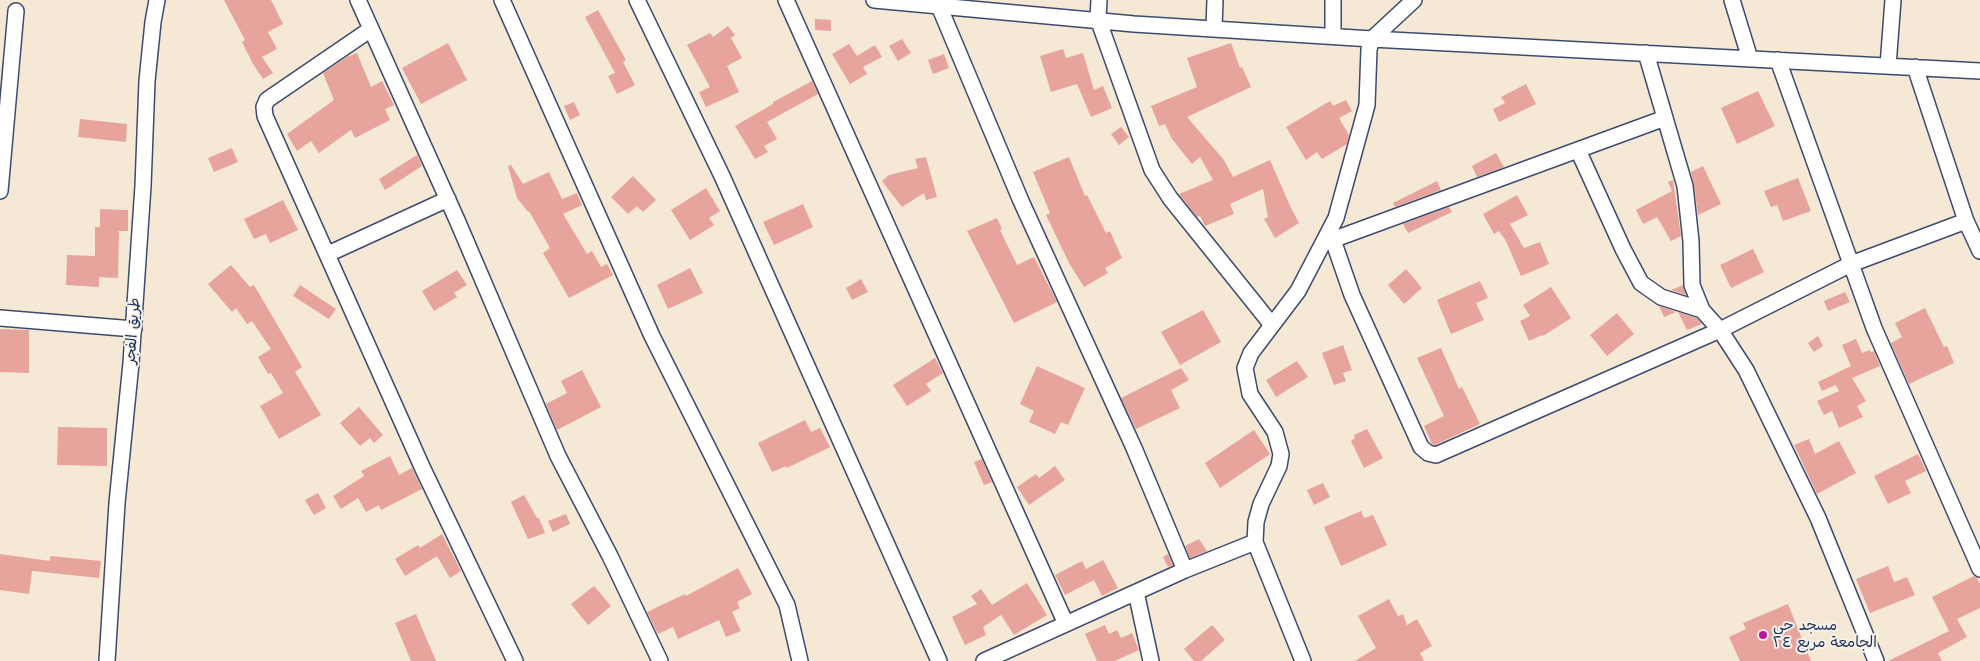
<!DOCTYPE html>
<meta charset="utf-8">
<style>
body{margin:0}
canvas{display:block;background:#f5e8d4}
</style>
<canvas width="1980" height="661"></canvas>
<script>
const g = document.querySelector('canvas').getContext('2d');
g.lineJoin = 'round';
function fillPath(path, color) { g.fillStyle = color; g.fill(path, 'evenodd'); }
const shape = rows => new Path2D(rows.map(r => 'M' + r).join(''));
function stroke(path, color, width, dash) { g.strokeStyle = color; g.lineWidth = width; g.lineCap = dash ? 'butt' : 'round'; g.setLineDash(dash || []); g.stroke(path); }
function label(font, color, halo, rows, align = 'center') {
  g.font = font + ' "Shantell Sans","Playpen Sans Arabic",sans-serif'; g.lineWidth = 4; g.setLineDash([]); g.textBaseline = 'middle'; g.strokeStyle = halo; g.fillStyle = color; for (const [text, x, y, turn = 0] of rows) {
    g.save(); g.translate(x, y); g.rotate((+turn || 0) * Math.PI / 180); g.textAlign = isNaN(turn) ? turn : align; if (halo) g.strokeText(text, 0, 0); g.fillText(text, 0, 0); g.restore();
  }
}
fillPath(shape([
 [224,0,271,0,283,24,268,32,277,49,262,57,273,73,263,79,253,64,242,42,245,40],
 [598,10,626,60,623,62,635,85,617,94,608,76,615,73,585,17],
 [815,19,831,20,831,31,815,30],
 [728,26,735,35,731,38,742,58,727,66,739,92,706,107,699,92,710,87,687,45,710,33,713,37],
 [902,39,911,53,898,61,889,46],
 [448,43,467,80,421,104,402,68],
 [1231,43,1240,68,1242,67,1251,87,1187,117,1224,160,1233,177,1270,160,1291,208,1299,223,1275,238,1264,219,1268,217,1263,189,1230,204,1234,214,1205,226,1200,216,1197,217,1179,194,1213,180,1200,157,1192,164,1172,139,1165,124,1159,126,1151,106,1197,87,1187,58],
 [849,44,857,56,875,45,882,57,863,67,867,74,850,84,832,54],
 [1063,49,1066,58,1083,53,1094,90,1103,86,1112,108,1091,117,1077,84,1051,92,1040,56],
 [357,53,371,87,382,81,394,105,385,109,390,120,355,138,351,130,319,153,311,141,297,151,287,134,334,100,323,73,347,57],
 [944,54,949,68,933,74,928,60],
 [812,81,818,94,767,122,777,139,764,146,768,152,755,159,735,126,773,104,773,102],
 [1526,84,1536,104,1499,122,1493,109,1505,103,1501,97],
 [1758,91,1775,126,1737,144,1721,108],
 [1346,100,1352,111,1339,118,1349,135,1347,144,1322,159,1317,152,1306,160,1286,127,1330,101,1333,106],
 [574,102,580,115,570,120,564,106],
 [80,119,127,124,126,142,78,137],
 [1121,127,1129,137,1119,145,1111,134],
 [232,148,238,162,214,172,208,158],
 [1496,153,1504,167,1477,177,1472,166],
 [417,155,422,166,385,190,379,179],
 [926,157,937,197,926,200,924,193,902,207,882,181,889,175,918,168,915,159],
 [1069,157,1085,196,1087,195,1106,233,1110,231,1122,258,1105,268,1108,273,1084,287,1069,263,1046,215,1050,213,1033,172],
 [511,165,523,184,549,172,562,199,577,193,582,205,563,214,587,254,592,251,601,267,607,264,613,275,569,298,543,253,550,248,529,211,528,212,517,198,508,166],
 [1703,166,1721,204,1698,215,1694,185,1691,172],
 [633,176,656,200,643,212,637,206,628,214,611,197],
 [1798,178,1811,211,1783,221,1777,205,1771,207,1764,191],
 [1673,180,1681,236,1671,241,1657,217,1643,224,1636,210,1672,191,1668,182],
 [1437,181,1441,190,1395,207,1393,203],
 [706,188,720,211,709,218,714,225,690,240,671,210],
 [1517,195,1528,215,1510,224,1524,248,1540,242,1549,264,1521,276,1506,241,1499,231,1494,234,1483,214],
 [283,200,298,230,270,243,266,234,254,239,244,219],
 [803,204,813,227,774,245,763,222],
 [1449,207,1452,212,1408,233,1403,224],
 [100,209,128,210,128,231,119,231,118,278,99,277,99,287,66,285,67,255,95,256,95,227,100,227],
 [997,218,1002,229,1000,230,1017,265,1034,257,1057,302,1014,323,967,231],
 [1753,249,1764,272,1731,288,1720,265],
 [231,265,250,287,254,285,302,367,295,372,321,415,279,439,260,406,283,393,271,373,268,374,258,357,271,349,252,321,247,324,236,308,232,312,208,284],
 [690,268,703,293,668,309,657,285],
 [1406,269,1422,288,1404,304,1388,285],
 [457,270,467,285,454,293,457,297,434,311,422,291],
 [861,279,868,292,852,300,846,288],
 [1480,281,1488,298,1476,303,1484,320,1451,334,1437,300],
 [300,285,336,309,329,319,293,296],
 [1683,285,1686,295,1671,290],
 [1551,287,1571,318,1543,336,1542,335,1529,341,1520,321,1530,316,1523,305],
 [1845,292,1850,302,1828,311,1824,301],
 [1659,306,1676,312,1664,317],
 [1925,308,1944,347,1947,346,1954,363,1909,384,1891,343,1902,337,1895,323],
 [1203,310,1221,342,1180,365,1161,332],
 [1678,312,1697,318,1702,324,1687,330],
 [1617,313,1634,334,1607,356,1590,335],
 [0,329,29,330,29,373,0,372],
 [1818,336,1823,346,1814,352,1808,343],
 [1856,339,1862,353,1870,350,1871,352,1874,351,1880,366,1852,378,1866,401,1857,406,1863,417,1839,428,1832,411,1824,415,1817,401,1839,391,1836,385,1822,391,1818,382,1851,366,1842,345],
 [1343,345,1352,370,1343,373,1346,381,1334,385,1322,353],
 [1441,348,1459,389,1462,387,1480,424,1435,445,1432,444,1424,426,1444,416,1417,358],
 [935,358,943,373,926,384,931,391,907,406,893,385],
 [1297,361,1308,377,1276,397,1266,380],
 [1037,366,1085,388,1068,425,1061,422,1055,434,1029,422,1034,411,1020,404],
 [1181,368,1189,380,1171,390,1180,408,1136,429,1121,398],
 [582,370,601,407,557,430,546,404,567,393,561,381],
 [359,407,383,435,374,443,370,438,360,446,340,423],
 [805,420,811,432,820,428,830,447,787,468,786,466,772,472,758,443],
 [58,427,107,428,107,466,57,465],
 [1367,429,1383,458,1364,468,1351,441,1355,438,1354,435],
 [1254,430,1270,454,1220,488,1205,463],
 [1809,439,1815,454,1839,441,1856,473,1817,494,1794,445],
 [1918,454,1926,471,1905,481,1911,493,1888,504,1874,476],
 [390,456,399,475,412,468,422,489,381,510,379,505,366,512,358,498,341,509,333,496,364,476,361,471],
 [982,459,992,482,984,485,974,462],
 [1055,466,1065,480,1029,505,1017,487,1036,474,1039,478],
 [1323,483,1330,497,1314,505,1307,490],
 [318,493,326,508,314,515,305,500],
 [524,495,537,518,539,518,545,533,528,539,511,502],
 [1361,511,1364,518,1373,515,1387,545,1341,566,1324,527],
 [566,514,570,524,553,532,548,521],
 [442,534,461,571,450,578,437,556,405,576,395,559,418,545,420,548],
 [1199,539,1207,551,1190,558,1185,546],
 [0,554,50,561,50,556,101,561,99,578,32,571,29,594,0,590],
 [1168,554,1173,565,1168,567,1163,557],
 [1103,560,1118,588,1102,596,1094,580,1065,595,1055,575,1082,561,1086,569],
 [1888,566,1894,582,1907,577,1915,595,1870,613,1856,579],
 [738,568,752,594,737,602,740,608,732,612,741,631,726,637,719,620,678,639,673,627,658,634,647,612,685,594,686,596],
 [1974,576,1977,578,1980,584,1980,608,1957,619,1967,637,1938,653,1942,661,1888,661,1949,631,1932,597],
 [1027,583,1047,615,1014,635,1001,615,983,627,986,635,965,645,952,617,977,604,971,596,981,589,992,605],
 [594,586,611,606,588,625,571,604],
 [1389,599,1398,616,1403,614,1407,625,1417,619,1432,646,1420,653,1424,661,1355,661,1376,648,1358,616],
 [1788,604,1811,661,1740,661,1729,637,1746,629,1743,623],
 [416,614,436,661,411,661,395,623],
 [1105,625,1109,634,1117,630,1121,638,1132,633,1139,650,1115,661,1097,661,1085,634],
 [1212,625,1225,640,1201,661,1194,661,1184,649]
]), '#e7a49d');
const minor = shape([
 [358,0,457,220,558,456,610,556,660,661],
 [502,0,652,336,787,605,800,661],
 [637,0,722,176,939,661],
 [786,0,1066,624],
 [874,0,1134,24,1372,39,1980,71],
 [1099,0,1098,19,1152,170,1170,198,1272,325],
 [1333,0,1333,36],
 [1732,0,1750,59],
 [939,6,1021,201,1134,448,1185,570],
 [1214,28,1215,0],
 [371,29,267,100,264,107,265,116,423,469,515,661],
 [1646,53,1685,186,1691,241,1692,285,1702,310,1720,330,1746,370,1818,518,1876,661],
 [1778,60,1874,328,1980,569],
 [1888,66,1893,0],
 [1915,67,1966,221,1980,251],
 [1578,150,1623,249,1641,283,1661,297,1702,310],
 [0,191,16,11],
 [1333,240,1352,295,1421,447,1428,453,1436,455,1720,330,1851,264,1966,221],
 [1324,243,1665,118],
 [328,254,448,199],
 [0,318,134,329],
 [1136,592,1151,661],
 [107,661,117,503,131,363,143,186,147,81,153,22,157,0],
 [984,661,1185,570,1255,542],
 [1303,661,1255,542,1256,522,1261,504,1279,466,1281,454,1275,432,1250,394,1245,368,1251,353,1298,291,1336,218,1367,105,1369,49,1372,39,1414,0]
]);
stroke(minor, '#3c4b70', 18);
stroke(minor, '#fff', 15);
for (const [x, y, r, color] of [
 [1763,635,5,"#b5179e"]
]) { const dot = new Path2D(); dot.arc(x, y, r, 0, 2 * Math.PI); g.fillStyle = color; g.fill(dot); stroke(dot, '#f7f3e8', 2); }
label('15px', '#1b2f5e', '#f7f3e8', [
 ["طريق الفجر",133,331,-86]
]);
label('15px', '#1b2f5e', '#f7f3e8', [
 ["مسجد حي",1773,626],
 ["الجامعة مربع ٢٤",1773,643]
], 'left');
</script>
